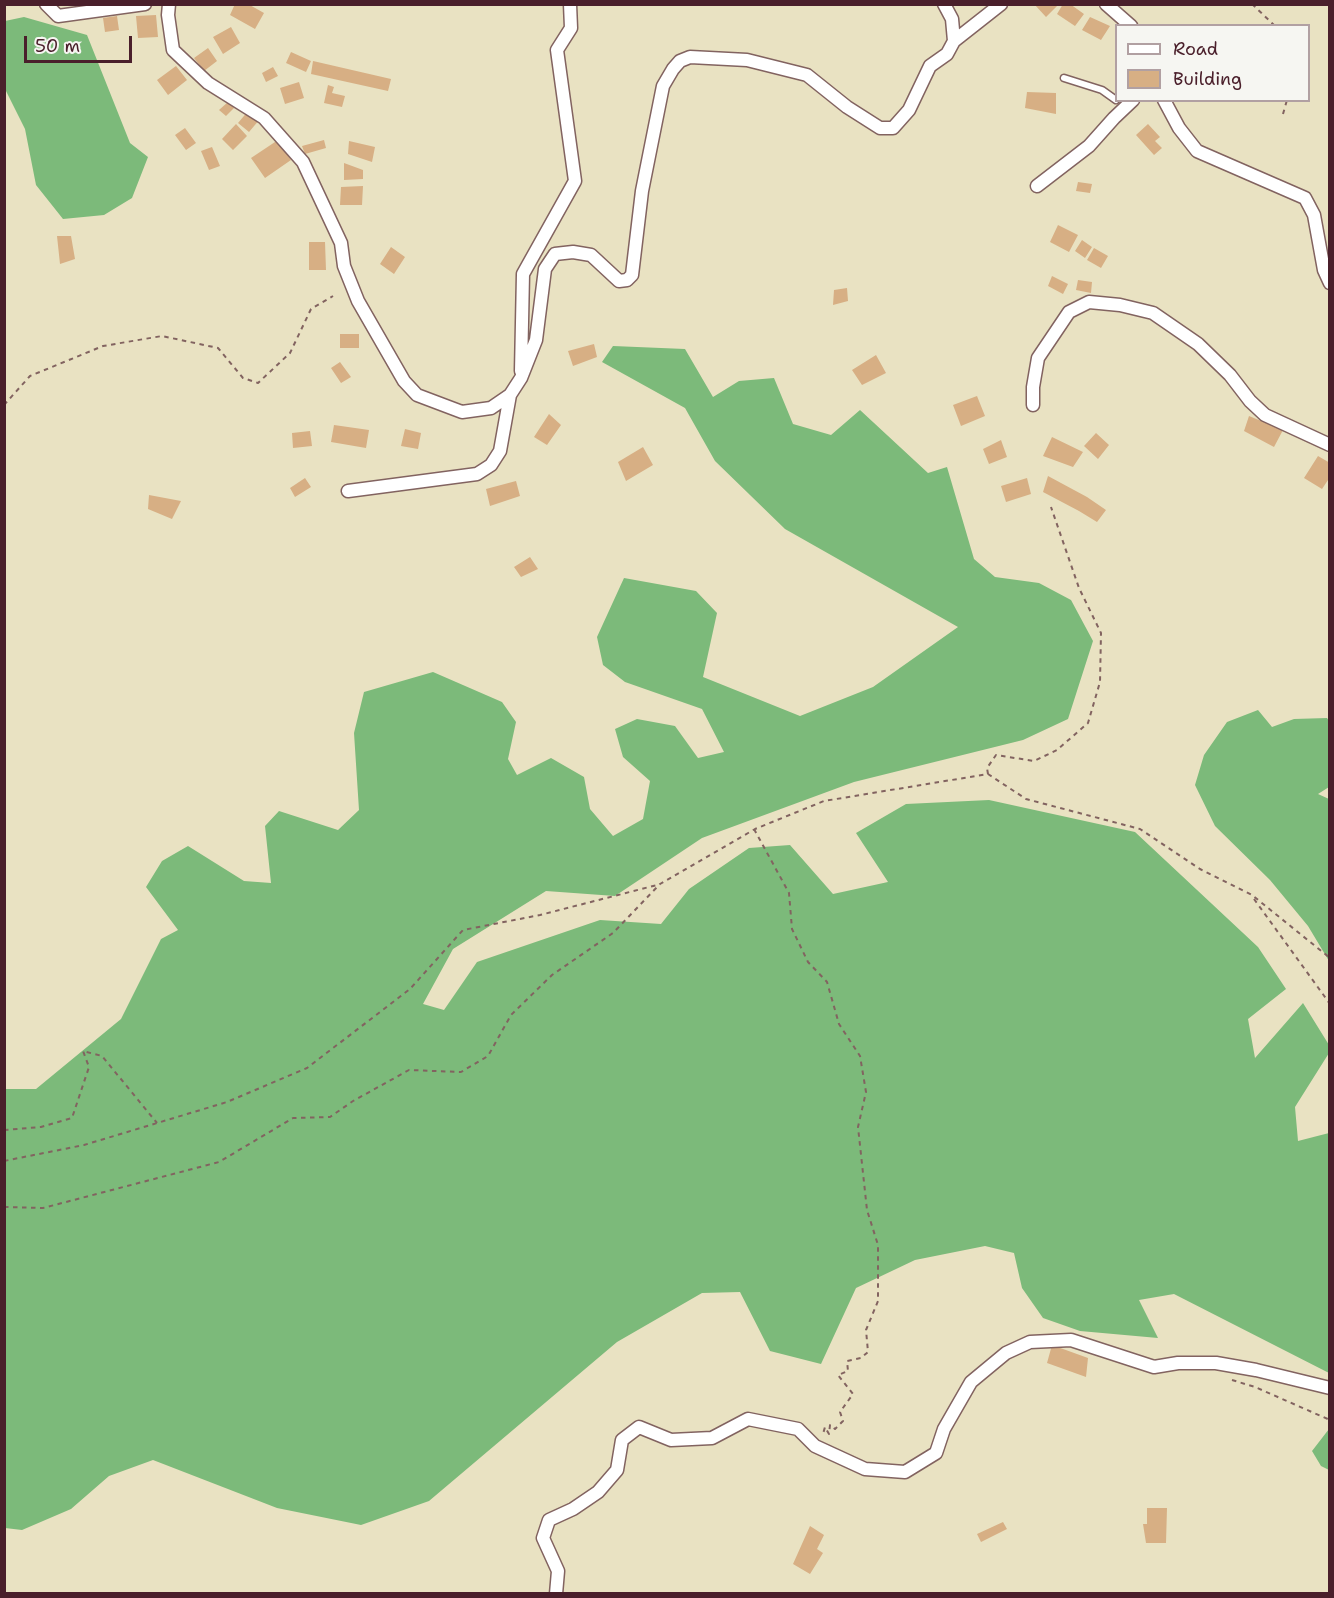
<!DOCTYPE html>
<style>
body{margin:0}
#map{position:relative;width:1334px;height:1598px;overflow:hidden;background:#e9e2c2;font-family:"Shantell Sans",sans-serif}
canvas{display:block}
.frame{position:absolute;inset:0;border:6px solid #4a1f2b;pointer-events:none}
.legend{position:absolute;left:1115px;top:24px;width:195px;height:78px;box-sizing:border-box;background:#f6f6f2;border:2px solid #b1a0a2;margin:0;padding:8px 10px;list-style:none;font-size:18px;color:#4a1f2b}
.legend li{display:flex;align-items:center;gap:12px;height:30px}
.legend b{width:30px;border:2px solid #b1a0a2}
.scale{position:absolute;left:24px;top:36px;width:108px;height:27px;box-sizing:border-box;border:3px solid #4a1f2b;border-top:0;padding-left:8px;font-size:18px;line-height:21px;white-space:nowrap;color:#4a1f2b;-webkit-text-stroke:4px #f6f6f2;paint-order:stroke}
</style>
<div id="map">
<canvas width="1334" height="1598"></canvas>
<div class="frame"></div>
<ul class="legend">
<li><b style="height:8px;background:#fff"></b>Road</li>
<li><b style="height:16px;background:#d7af84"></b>Building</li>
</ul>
<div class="scale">50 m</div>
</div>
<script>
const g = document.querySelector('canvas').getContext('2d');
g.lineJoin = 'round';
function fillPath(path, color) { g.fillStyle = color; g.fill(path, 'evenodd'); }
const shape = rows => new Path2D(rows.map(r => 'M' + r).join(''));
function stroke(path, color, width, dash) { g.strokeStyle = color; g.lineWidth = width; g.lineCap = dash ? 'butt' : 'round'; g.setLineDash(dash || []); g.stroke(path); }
fillPath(shape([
 [24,17,87,35,130,143,148,157,132,198,104,215,63,219,36,185,25,129,5,89,5,21],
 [613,346,685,349,713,397,739,381,774,378,793,424,831,435,860,410,928,473,947,467,974,559,995,577,1039,583,1071,600,1093,641,1068,719,1023,740,854,782,702,838,615,896,546,891,453,949,423,1004,444,1010,477,962,600,920,661,924,689,889,749,848,790,845,833,894,888,882,856,833,906,804,989,800,1135,832,1258,947,1286,989,1248,1019,1255,1058,1303,1003,1329,1045,1329,1053,1295,1107,1298,1141,1329,1133,1329,1373,1174,1294,1139,1300,1158,1338,1080,1331,1043,1318,1022,1288,1014,1253,985,1246,915,1260,856,1288,821,1364,770,1351,740,1292,702,1293,617,1342,429,1501,361,1525,277,1508,153,1460,109,1476,71,1509,22,1530,5,1528,5,1089,36,1089,121,1019,161,939,178,930,146,887,162,861,188,846,244,881,271,883,265,826,279,811,338,830,359,810,354,733,364,692,433,672,502,702,516,722,508,759,517,775,551,758,584,777,590,809,613,836,643,819,650,781,623,757,615,729,637,719,675,726,698,758,724,752,702,709,625,682,603,665,597,637,624,578,696,591,717,613,703,677,800,716,873,687,958,627,785,529,715,461,685,408,602,362],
 [1258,710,1272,727,1294,719,1327,718,1329,721,1329,787,1318,794,1329,799,1329,961,1308,926,1270,880,1215,826,1195,785,1204,755,1227,722],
 [1329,1429,1329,1470,1321,1466,1312,1451]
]), '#7cba7a');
fillPath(shape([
 [235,4,248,4,264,13,255,29,230,15],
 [1034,4,1059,4,1046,17],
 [1063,4,1070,4,1084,14,1075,26,1057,14],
 [156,15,158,37,138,38,136,16],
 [117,16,119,30,105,32,103,18],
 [1090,17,1110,26,1101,40,1082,30],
 [231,27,240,43,223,54,213,37],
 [208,48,217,61,204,71,194,58],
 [291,52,311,61,306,72,286,63],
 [313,61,391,79,388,91,311,74],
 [176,66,187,80,168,95,157,80],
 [273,67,278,76,266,82,262,73],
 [299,82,304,98,285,104,280,88],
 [328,85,334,87,332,93,345,96,342,107,324,103],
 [1027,92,1056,93,1056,114,1025,108],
 [228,102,234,108,226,116,219,110],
 [249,110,260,119,249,132,238,123],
 [236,124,247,136,233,150,222,139],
 [1148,124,1160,137,1155,141,1162,148,1154,155,1136,135],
 [185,128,196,143,186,150,175,135],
 [278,140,291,160,265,178,251,158],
 [324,140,326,148,305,154,302,146],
 [349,141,375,147,372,162,348,154],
 [212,147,220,166,209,170,201,151],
 [344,163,363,170,363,179,344,180],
 [1078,182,1092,184,1090,193,1076,191],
 [363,186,362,205,340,205,341,187],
 [1058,225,1078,235,1069,252,1050,242],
 [57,236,71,236,75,259,60,264],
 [1082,240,1092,247,1085,258,1075,251],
 [309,242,325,242,326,270,309,270],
 [391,247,405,257,394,274,380,264],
 [1094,248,1108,256,1101,268,1087,260],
 [1052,276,1068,284,1063,294,1048,286],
 [1078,280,1092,282,1091,293,1076,290],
 [847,288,848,301,833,305,834,290],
 [340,334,359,334,359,348,340,348],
 [594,344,597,357,573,366,568,351],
 [876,355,886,373,862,385,852,370],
 [340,362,351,377,341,383,331,368],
 [977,396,985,416,961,426,953,405],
 [549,414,561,425,547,445,534,437],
 [1249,416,1283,430,1274,447,1244,431],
 [334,425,369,430,366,448,331,442],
 [405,429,421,433,418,449,401,446],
 [310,431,312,446,293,448,292,433],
 [1096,433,1109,445,1098,459,1084,446],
 [1052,437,1083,452,1073,467,1043,456],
 [1001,440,1007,457,989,464,983,449],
 [643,447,653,465,626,481,618,462],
 [1318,456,1330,463,1330,477,1322,489,1304,478],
 [1048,476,1087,497,1106,510,1097,522,1079,511,1043,492],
 [305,478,311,487,295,497,290,488],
 [1027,478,1031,494,1006,502,1001,486],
 [516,481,520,496,490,506,486,489],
 [149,495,181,501,172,519,148,509],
 [530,557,538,569,521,577,514,567],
 [1052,1345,1088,1358,1086,1377,1047,1363],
 [1147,1508,1167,1508,1166,1543,1146,1543,1143,1524,1147,1524],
 [1003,1522,1007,1529,981,1542,977,1534],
 [810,1526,824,1535,817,1549,823,1553,810,1574,793,1564]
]), '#d7af84');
const service = shape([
 [1064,78,1102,90,1116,100]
]);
const minor = shape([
 [46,4,58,16,145,4],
 [169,4,168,15,173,50,208,83,264,118,303,162,341,243,344,266,358,301,404,381,417,395,462,412,491,408,510,395,521,378,536,340,545,269,555,254,573,252,591,255,619,281,627,280,632,275,642,191,663,86,673,69,680,61,690,57,747,60,807,75,847,107,880,128,893,128,909,110,930,66,947,54,954,41,952,19,944,4],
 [1106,4,1131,26],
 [954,41,1001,4],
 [1164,100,1179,128,1197,151,1305,198,1314,215,1324,270,1330,283],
 [1037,186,1089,146,1114,118,1133,100],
 [521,371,523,274,575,181,557,50,571,28,570,4],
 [1033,405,1033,387,1038,358,1069,312,1089,302,1120,305,1153,313,1198,344,1230,375,1250,401,1265,415,1330,445],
 [348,491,477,474,491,465,500,451,510,395],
 [556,1594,558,1571,543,1538,549,1520,573,1509,598,1492,617,1470,622,1440,639,1427,671,1440,712,1438,748,1419,798,1429,815,1446,865,1469,905,1472,936,1453,944,1429,971,1382,1006,1353,1030,1342,1071,1340,1154,1367,1178,1363,1216,1363,1256,1370,1330,1388]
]);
stroke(service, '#826360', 9);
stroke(minor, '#826360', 15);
stroke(shape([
 [1252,4,1275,26],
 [1283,114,1287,100],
 [4,405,30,376,103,346,162,336,218,348,243,378,258,383,290,353,311,309,333,296],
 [988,774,987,768,996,755,1034,761,1057,750,1088,723,1100,682,1101,633,1079,588,1051,507],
 [754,829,789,893,792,929,808,962,827,982,839,1024,860,1056,866,1092,858,1127,867,1210,878,1245,878,1301,866,1330,868,1352,861,1358,847,1361,848,1371,838,1375,853,1394,840,1412,843,1421,835,1429,830,1425,829,1434,825,1427,823,1434],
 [1254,899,1330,1004],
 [4,1130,41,1127,72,1118,89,1067,83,1051,102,1056,157,1123],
 [4,1161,84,1145,227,1102,307,1068,410,989,463,930,540,915,657,885],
 [4,1207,43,1208,219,1162,293,1118,330,1117,353,1101,409,1070,461,1072,488,1056,511,1015,552,975,613,933,660,884,755,829,824,801,988,774,1026,799,1140,829,1200,869,1252,895,1330,958],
 [1232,1380,1255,1387,1330,1420]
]), '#826360', 2, [4.5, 4.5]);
stroke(service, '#fff', 6);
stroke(minor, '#fff', 12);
</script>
